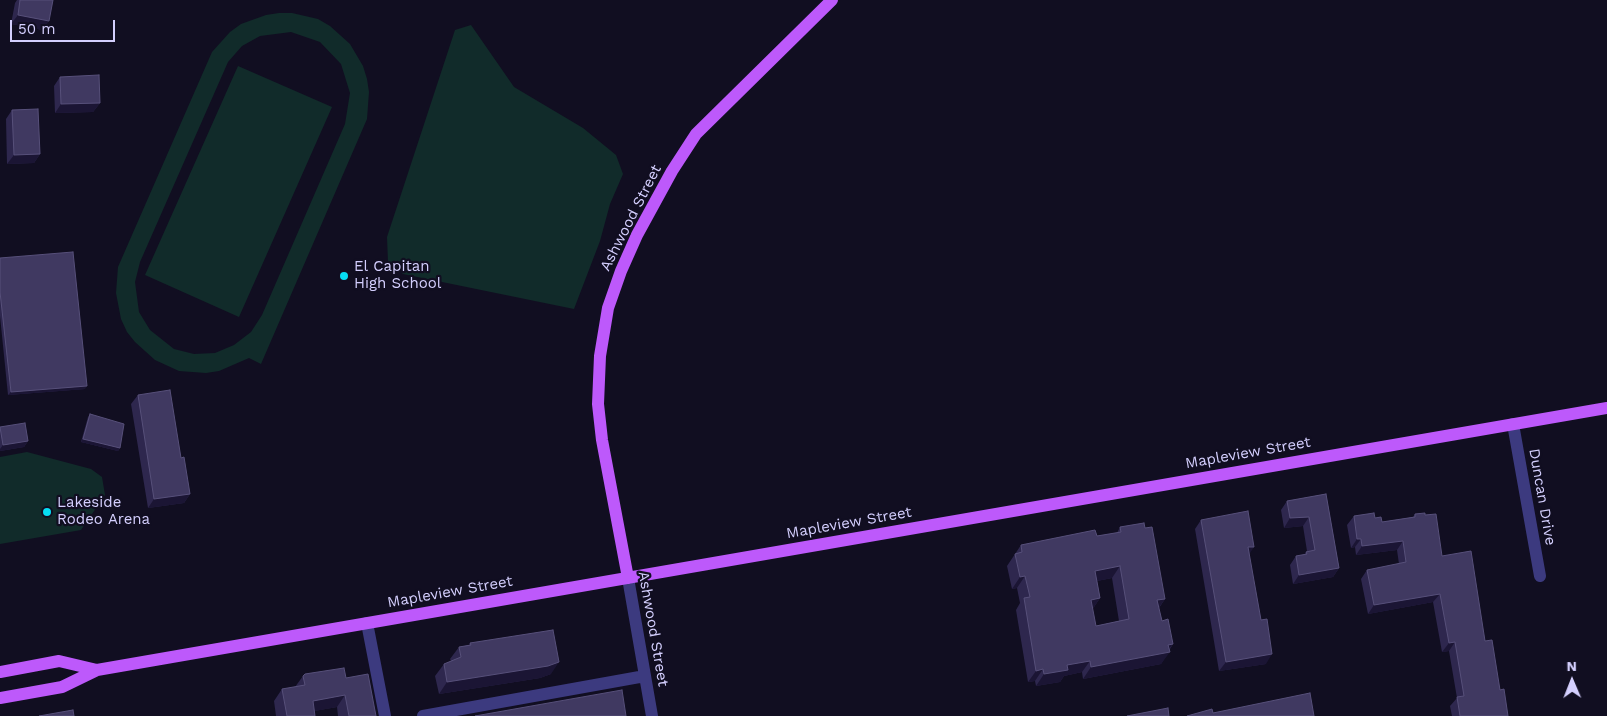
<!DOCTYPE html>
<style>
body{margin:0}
#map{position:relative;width:1607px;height:716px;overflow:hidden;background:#110e21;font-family:"Work Sans",sans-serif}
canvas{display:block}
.north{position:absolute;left:1547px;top:656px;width:50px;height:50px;-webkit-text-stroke:4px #110e21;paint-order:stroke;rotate:359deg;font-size:14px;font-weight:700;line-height:20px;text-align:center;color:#d4cffe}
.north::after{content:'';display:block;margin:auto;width:18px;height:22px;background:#d4cffe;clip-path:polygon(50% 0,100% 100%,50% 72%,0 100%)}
.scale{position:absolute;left:10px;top:20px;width:105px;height:22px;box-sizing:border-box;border:2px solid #d4cffe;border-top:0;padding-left:6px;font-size:15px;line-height:18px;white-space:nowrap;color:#d4cffe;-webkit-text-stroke:4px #110e21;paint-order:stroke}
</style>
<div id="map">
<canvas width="1607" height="716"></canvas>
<div class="north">N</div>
<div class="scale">50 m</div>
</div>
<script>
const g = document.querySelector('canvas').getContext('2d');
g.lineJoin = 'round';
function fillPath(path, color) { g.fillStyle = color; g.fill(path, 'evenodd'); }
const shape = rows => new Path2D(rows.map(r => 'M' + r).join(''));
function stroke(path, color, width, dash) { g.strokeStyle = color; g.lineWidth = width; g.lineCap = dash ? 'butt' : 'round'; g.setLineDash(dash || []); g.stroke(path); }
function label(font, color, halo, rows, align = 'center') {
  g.font = font + ' "Work Sans",sans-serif'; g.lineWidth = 4.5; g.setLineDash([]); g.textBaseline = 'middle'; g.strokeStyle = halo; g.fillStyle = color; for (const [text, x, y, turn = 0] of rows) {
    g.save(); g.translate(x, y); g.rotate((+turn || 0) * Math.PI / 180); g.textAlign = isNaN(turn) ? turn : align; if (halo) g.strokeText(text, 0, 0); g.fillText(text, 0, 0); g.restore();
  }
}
fillPath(shape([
 [279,13,292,13,318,19,330,26,350,44,363,66,367,79,369,92,367,119,261,364,249,358,219,371,206,373,179,371,155,360,135,342,127,332,121,319,116,293,118,267,212,52,230,32,241,24,266,15],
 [291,32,320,42,341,64,350,93,345,124,262,315,251,332,234,345,215,353,194,354,174,349,150,330,139,312,135,282,140,262,228,62,242,46,260,36],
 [471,25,514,87,583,128,616,155,623,174,610,204,600,241,574,309,403,274,388,262,387,237,455,30],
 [238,66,332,107,239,317,145,275],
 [27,452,91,469,102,477,105,495,81,530,0,544,0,457]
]), '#112b2a');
stroke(shape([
 [1513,424,1540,576],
 [628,578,652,716],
 [367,623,385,716],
 [423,716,645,676]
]), '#3c3a7f', 12);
stroke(shape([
 [628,578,602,440,598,404,600,356,608,308,621,271,637,235,672,171,696,134,832,0],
 [0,672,59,661,97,670],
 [0,698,62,687,97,670,1607,408]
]), '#bd59fb', 12);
fillPath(shape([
 [17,0,53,0,43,30,11,24,15,3],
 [60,77,100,103,93,112,55,113,54,86],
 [12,110,40,154,34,163,7,164,6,119],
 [0,258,85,389,8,395,0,316],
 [138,395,181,458,190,494,184,503,148,508,131,404],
 [90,414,120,448,118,451,81,442,88,417],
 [0,427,28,441,24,447,0,451],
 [1326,494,1339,568,1333,577,1293,584,1290,565,1296,556,1304,555,1307,551,1303,526,1284,528,1281,510,1287,501],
 [1415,514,1425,515,1442,556,1485,641,1508,716,1452,716,1450,706,1457,698,1449,651,1442,652,1433,602,1368,614,1361,579,1367,570,1399,564,1397,550,1356,555,1355,547,1351,548,1347,525,1354,516,1375,518,1382,522,1413,517],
 [1201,520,1249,554,1266,664,1219,671,1195,529],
 [1120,527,1145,528,1165,599,1159,608,1162,621,1173,644,1161,664,1083,679,1082,672,1064,676,1060,682,1036,686,1035,681,1028,682,1016,610,1020,603,1017,588,1012,589,1007,566,1021,545,1097,536,1117,533],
 [1112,578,1119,621,1096,626,1092,610,1100,598,1097,581],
 [470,643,551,674,540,678,439,694,435,676,444,664,451,661,450,659,459,647,469,645],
 [303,676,346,678,376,716,338,716,337,707,314,711,315,716,276,716,274,701,282,689,295,687]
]), '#2e274e');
fillPath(shape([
 [18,15,49,21,43,30,11,24],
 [100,103,93,112,55,113,61,104],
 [40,154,34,163,7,164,14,155],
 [87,386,85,389,8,395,11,392],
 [83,439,120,448,118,451,81,442],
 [28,441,24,447,0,451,0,449,3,445],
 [190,494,184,503,148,508,154,499],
 [1309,517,1303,526,1284,528,1290,518],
 [1357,539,1361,539,1355,547,1351,548],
 [1403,541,1397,550,1356,555,1362,546],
 [1248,547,1254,547,1248,556],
 [1120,566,1112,578,1087,583,1095,571],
 [1339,568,1333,577,1293,584,1299,575],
 [1025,576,1017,588,1012,589,1020,577],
 [1440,594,1433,602,1368,614,1374,605],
 [1100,598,1092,610,1091,600],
 [1165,599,1157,610,1157,600],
 [1455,642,1449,651,1442,652,1449,643],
 [1173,644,1167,652,1170,652,1161,664,1083,679,1091,667],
 [1272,654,1266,664,1219,671,1226,662],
 [1090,661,1082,672,1064,676,1060,682,1036,686,1044,674,1067,665],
 [559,662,551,674,540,678,439,694,447,682],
 [1043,669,1035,681,1028,682,1036,671],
 [345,695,337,707,304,713,313,701]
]), '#1b1534');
const building = shape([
 [20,0,53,0,49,21,18,15,20,0],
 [99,75,100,103,61,104,60,77,99,75],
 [38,109,40,154,14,155,12,110,38,109],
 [73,252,87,386,11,392,0,292,0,258,73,252],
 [170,390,181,458,184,457,190,494,154,499,138,395,170,390],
 [90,414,124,424,120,448,83,439,90,414],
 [25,423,28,441,3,445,0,427,25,423],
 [1326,494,1339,568,1299,575,1296,556,1307,554,1306,552,1315,550,1309,517,1290,518,1287,501,1326,494],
 [1248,511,1254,547,1248,547,1261,620,1267,619,1272,654,1226,662,1201,520,1248,511],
 [1374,513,1375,518,1381,517,1382,522,1415,517,1415,514,1425,513,1425,515,1436,514,1442,556,1471,551,1485,641,1492,640,1500,690,1504,689,1508,716,1460,716,1457,697,1464,696,1455,642,1449,643,1440,594,1374,605,1367,570,1406,562,1403,541,1362,546,1361,539,1357,539,1354,516,1374,513],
 [1144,523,1145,528,1152,527,1165,599,1157,600,1162,621,1168,619,1173,644,1168,645,1170,652,1091,667,1090,661,1067,665,1068,670,1044,674,1043,669,1036,671,1024,598,1030,597,1025,576,1020,577,1015,554,1022,552,1021,545,1095,530,1097,536,1121,532,1120,527,1144,523],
 [1120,566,1129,619,1096,626,1091,600,1100,598,1095,571,1120,566],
 [553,630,559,662,548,666,447,682,444,664,461,657,459,647,471,645,470,643,553,630],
 [344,668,346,678,368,674,376,716,349,716,345,695,313,701,315,716,287,716,282,689,305,685,303,676,305,674,344,668],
 [622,690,626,716,475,716,622,690],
 [1310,693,1314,716,1187,716,1212,709,1213,713,1310,693],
 [1168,708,1169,716,1127,716,1168,708],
 [73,710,74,716,39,716,73,710]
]);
fillPath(building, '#403961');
stroke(building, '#57507a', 1);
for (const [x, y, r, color] of [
 [344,276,5,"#06ddf3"],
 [47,512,5,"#06ddf3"]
]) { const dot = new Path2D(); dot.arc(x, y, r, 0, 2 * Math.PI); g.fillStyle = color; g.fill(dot); stroke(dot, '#110e21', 2); }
label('15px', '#d4cffe', '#110e21', [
 ["Ashwood Street",631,218,-63],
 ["Mapleview Street",1248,453,-10],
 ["Duncan Drive",1542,497,80],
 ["Mapleview Street",849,523,-10],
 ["Mapleview Street",450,592,-10],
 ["Ashwood Street",653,629,80]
]);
label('15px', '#d4cffe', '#110e21', [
 ["El Capitan",354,267],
 ["High School",354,284],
 ["Lakeside",57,503],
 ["Rodeo Arena",57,520]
], 'left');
</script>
